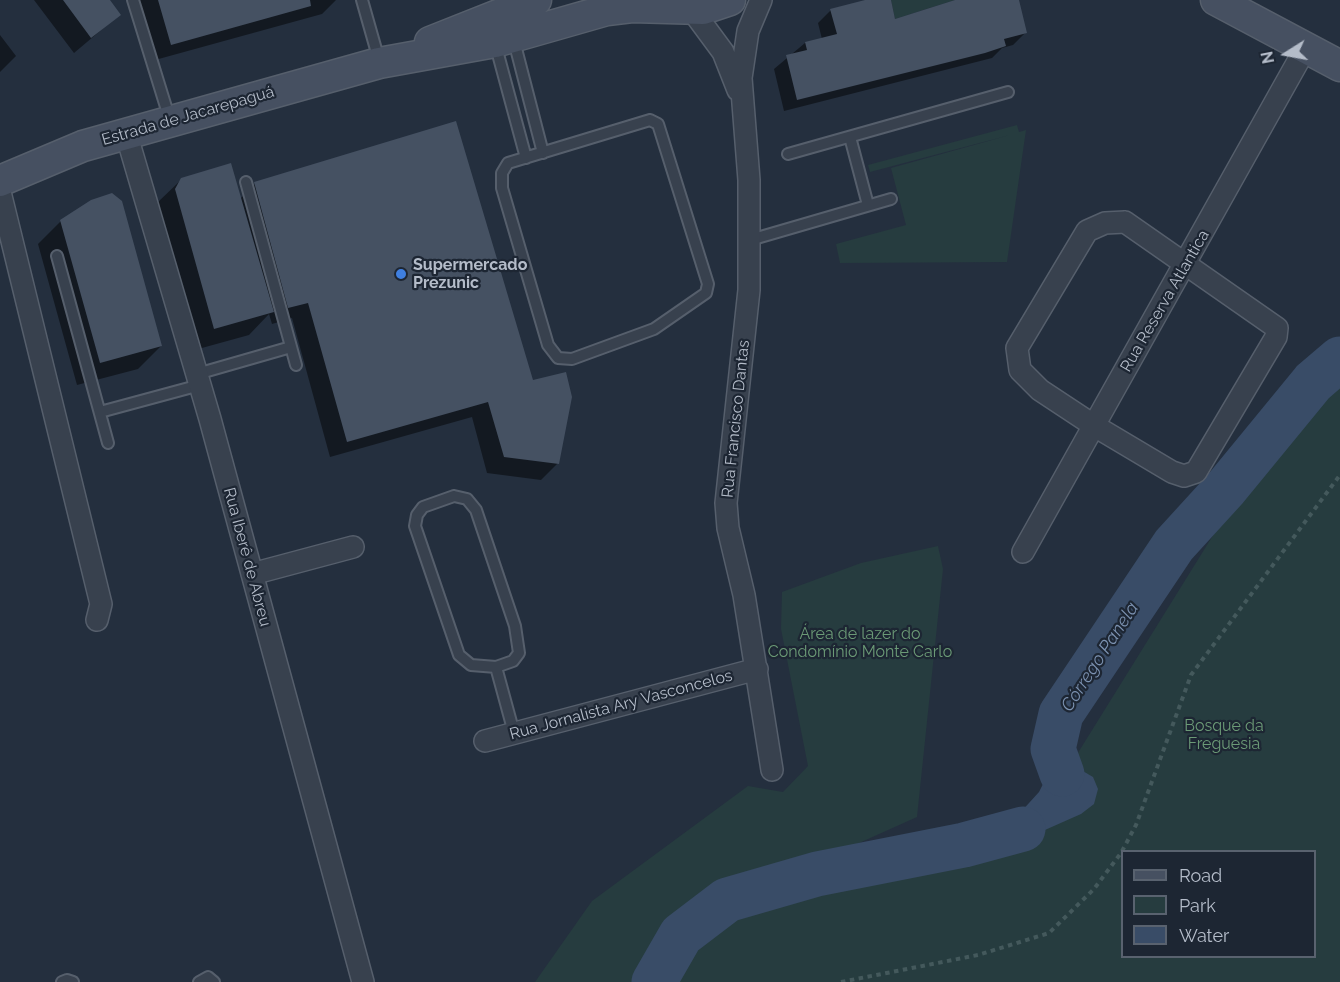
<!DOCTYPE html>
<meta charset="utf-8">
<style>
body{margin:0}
#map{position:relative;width:1340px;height:982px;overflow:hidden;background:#242f3e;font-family:Raleway,sans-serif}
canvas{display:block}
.legend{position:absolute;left:1121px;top:850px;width:195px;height:108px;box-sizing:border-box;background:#1d2633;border:2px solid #59626f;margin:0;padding:8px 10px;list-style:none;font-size:18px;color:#b4bcc9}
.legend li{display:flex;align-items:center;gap:12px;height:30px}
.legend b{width:30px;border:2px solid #59626f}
.north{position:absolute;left:1256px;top:24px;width:60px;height:60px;-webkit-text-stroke:4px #1d2633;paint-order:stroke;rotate:259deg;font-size:16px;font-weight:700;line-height:24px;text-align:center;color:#b4bcc9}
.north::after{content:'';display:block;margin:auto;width:21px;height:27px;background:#b4bcc9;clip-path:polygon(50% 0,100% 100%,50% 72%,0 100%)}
</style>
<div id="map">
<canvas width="1340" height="982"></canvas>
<ul class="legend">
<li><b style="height:8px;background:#465061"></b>Road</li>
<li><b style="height:16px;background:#263c3f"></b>Park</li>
<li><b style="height:16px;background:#394c67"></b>Water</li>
</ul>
<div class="north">N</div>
</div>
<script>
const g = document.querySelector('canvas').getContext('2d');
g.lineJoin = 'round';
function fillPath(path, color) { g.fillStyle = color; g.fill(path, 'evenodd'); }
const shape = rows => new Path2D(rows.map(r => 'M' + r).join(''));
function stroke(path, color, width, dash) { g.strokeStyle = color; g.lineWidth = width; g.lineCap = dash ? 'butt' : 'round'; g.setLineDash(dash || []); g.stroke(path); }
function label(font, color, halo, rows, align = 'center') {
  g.font = font + ' Raleway,sans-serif'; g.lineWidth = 4.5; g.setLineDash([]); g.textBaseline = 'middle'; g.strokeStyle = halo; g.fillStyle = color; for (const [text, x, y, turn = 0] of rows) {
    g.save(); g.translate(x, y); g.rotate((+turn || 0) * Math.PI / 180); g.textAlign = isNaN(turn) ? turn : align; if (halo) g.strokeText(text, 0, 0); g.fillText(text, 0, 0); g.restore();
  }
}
fillPath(shape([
 [891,0,955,0,895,19],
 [1017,125,1019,132,1026,130,1007,262,840,263,836,244,906,225,891,168,1010,135,870,172,868,165],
 [1340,377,1340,982,674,982,710,933,774,892,984,857,1093,778,1071,764,1235,500],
 [1122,852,1314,852,1314,956,1122,956],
 [938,546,943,569,917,817,790,874,665,957,642,982,535,982,592,901,748,786,783,792,808,766,781,629,782,592,861,563]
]), '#263c3f');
fillPath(shape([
 [1061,714,1059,748,1071,764,1093,777,1098,789,1094,804,1081,814,984,857,964,845,1009,825,1039,792,1045,780,1044,740,1049,727]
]), '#394c67');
fillPath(shape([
 [34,0,108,0,119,15,74,53],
 [138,0,336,0,322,14,155,60],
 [871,0,889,0,894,21,962,0,1017,0,1025,33,1013,45,1002,48,992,58,784,111,774,69,805,43,822,39,818,23,831,10],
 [0,35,16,56,0,72],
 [182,179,240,199,255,184,558,463,541,480,487,473,472,417,330,457,292,318,272,324,269,314,249,335,191,351,153,213,158,202],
 [61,221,161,346,138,369,77,385,38,244]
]), '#0007');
stroke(shape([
 [1062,774,1053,749,1061,714,1174,545,1226,488,1313,382,1340,359],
 [654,982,681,935,727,900,817,874,964,845,1023,829]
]), '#394c67', 45);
fillPath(shape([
 [63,0,110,0,121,15,91,38],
 [158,0,310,0,311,6,171,45],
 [865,0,891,0,895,19,955,0,1019,0,1027,33,1004,39,1006,46,985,53,797,100,786,55,807,50,805,42,837,34,830,9],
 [456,121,533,380,566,372,572,397,559,464,504,457,488,402,347,442,308,303,288,308,254,182],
 [231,163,274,312,214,329,175,189,181,178],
 [112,193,122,201,162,346,100,363,60,220,91,200]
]), '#455162');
const service = shape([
 [133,0,170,120],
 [362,0,379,60],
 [513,37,543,153],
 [495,43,526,158],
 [650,120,658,124,708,284,706,293,654,329,572,359,558,358,548,345,502,188,502,173,508,163,650,120],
 [850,137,868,205],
 [788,154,1008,92],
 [246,182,296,365],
 [750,240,891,199],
 [57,256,108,443],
 [197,374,291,347],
 [100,412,200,385],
 [454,496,467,499,476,510,515,626,519,653,513,661,496,667,471,665,459,655,415,526,417,515,423,507,454,496],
 [496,667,514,733],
 [62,982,67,980,73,982],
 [199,982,208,977,214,982]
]);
const minor = shape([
 [761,0,748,31,741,78,749,180,749,290,726,503,728,528,744,595,772,770],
 [692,10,723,52,738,90],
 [126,133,210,419,363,982],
 [0,192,101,604,97,620],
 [1125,222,1277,328,1276,337,1196,472,1184,476,1172,472,1093,425,1040,390,1020,370,1017,348,1087,231,1105,223,1125,222],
 [1023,552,1305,49],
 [252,574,353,547],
 [485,741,757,669]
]);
const secondary = shape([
 [1216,0,1340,66],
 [430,42,536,0],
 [0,181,83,146,379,63,495,42,607,10,632,7,703,9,730,0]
]);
stroke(service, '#565f6c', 14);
stroke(minor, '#565f6c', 24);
stroke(secondary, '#565f6c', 33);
stroke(shape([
 [841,982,978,955,1049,933,1094,889,1121,853,1136,825,1191,675,1340,475]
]), '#44595c', 4, [4.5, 4.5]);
stroke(service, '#38414e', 10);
stroke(minor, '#38414e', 21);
stroke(secondary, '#465061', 30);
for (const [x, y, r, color] of [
 [401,274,6,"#3f7fe0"]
]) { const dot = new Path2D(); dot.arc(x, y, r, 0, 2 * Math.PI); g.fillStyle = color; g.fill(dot); stroke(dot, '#1d2633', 2); }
label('16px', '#b4bcc9', '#1d2633', [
 ["Estrada de Jacarepaguá",188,116,-16],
 ["Rua Reserva Atlantica",1165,301,-60],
 ["Rua Francisco Dantas",736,419,-84],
 ["Rua Iberê de Abreu",247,557,75],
 ["Rua Jornalista Ary Vasconcelos",621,705,-15]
]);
label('bold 16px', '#b4bcc9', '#1d2633', [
 ["Supermercado",413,265],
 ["Prezunic",413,283]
], 'left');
label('16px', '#6b9a76', '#1d2633', [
 ["Área de lazer do",860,634],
 ["Condomínio Monte Carlo",860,652],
 ["Bosque da",1224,726],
 ["Freguesia",1224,744]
]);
label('italic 18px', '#7c92b1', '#1d2633', [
 ["Córrego Panela",1100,657,-57]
]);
</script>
